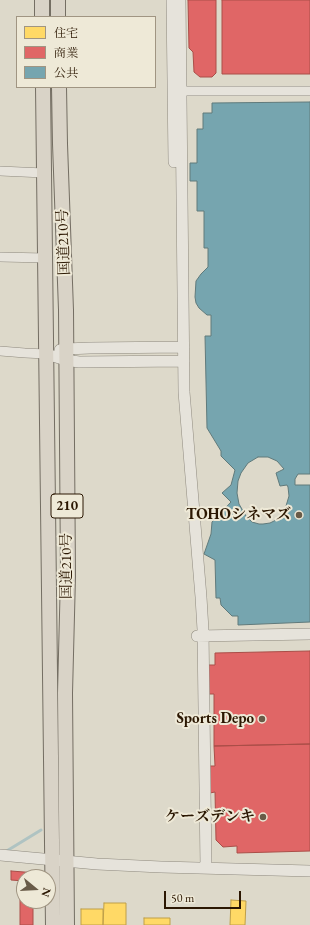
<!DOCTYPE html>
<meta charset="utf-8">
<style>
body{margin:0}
#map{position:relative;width:310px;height:925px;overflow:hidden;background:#ddd9ca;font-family:"EB Garamond","Noto Serif JP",serif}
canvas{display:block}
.legend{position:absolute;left:16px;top:16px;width:140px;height:72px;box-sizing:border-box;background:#eee9d7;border:1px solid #a09582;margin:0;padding:5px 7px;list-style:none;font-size:12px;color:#2b1702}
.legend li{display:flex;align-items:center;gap:8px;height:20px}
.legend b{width:20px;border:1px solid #a09582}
.north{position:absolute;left:16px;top:869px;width:40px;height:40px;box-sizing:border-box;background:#eee9d7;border:1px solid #a09582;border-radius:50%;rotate:108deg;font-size:11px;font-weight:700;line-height:16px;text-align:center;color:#2b1702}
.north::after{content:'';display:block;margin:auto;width:14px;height:18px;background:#695b48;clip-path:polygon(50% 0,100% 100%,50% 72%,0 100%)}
.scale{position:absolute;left:164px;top:891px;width:77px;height:18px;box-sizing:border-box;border:2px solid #2b1702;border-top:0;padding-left:5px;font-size:12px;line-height:14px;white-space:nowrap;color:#2b1702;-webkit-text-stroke:3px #eee9d7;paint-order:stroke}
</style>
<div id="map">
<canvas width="310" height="925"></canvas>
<ul class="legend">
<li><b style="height:11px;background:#ffd966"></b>住宅</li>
<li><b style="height:11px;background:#e06666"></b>商業</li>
<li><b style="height:11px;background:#76a5af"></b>公共</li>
</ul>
<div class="north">N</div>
<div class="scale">50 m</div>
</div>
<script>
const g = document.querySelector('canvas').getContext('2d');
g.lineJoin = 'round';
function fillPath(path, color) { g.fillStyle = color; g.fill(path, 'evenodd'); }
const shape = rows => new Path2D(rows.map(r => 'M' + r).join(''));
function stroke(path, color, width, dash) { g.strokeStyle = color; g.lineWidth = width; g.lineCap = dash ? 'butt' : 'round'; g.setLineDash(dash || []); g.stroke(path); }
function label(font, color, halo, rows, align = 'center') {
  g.font = font + ' "EB Garamond","Noto Serif JP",serif'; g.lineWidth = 4; g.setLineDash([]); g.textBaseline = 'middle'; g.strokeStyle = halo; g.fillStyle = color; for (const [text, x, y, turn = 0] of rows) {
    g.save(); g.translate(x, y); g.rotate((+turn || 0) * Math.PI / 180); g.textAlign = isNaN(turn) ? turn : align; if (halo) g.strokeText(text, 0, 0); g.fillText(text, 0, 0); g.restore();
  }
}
const homes = shape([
 [231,900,246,901,245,925,230,925,231,900],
 [104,903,126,903,126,925,103,925,104,903],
 [81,909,103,909,103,925,81,925,81,909],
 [144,918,170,918,170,925,144,925,144,918]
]);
fillPath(homes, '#ffd966');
stroke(homes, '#bf9f48', 1);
const shops = shape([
 [188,0,216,0,216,73,212,77,200,77,194,72,193,52,189,48,188,0],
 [222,0,310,0,310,74,222,74,222,0],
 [310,651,310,744,214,746,214,694,208,694,208,665,215,665,215,653,310,651],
 [310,744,310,851,237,853,237,846,223,847,216,840,215,792,210,793,209,766,215,766,214,746,310,744],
 [11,871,37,873,37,877,24,877,24,881,11,880,11,871],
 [20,890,24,890,24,901,33,901,33,925,20,925,20,890]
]);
fillPath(shops, '#e06666');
stroke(shops, '#aa4e48', 1);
const public = shape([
 [310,102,310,474,298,474,295,479,295,485,310,485,310,622,238,625,238,616,232,616,221,605,220,598,216,598,215,560,204,554,211,534,212,522,231,502,222,493,231,485,235,470,221,456,221,451,207,428,205,336,211,336,211,315,207,315,199,308,196,303,195,297,196,281,201,274,208,267,208,248,204,248,204,211,197,211,197,181,190,181,190,163,197,163,197,129,203,129,203,113,212,113,212,103,310,102],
 [258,457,268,457,277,461,284,469,276,473,280,486,287,485,288,487,289,496,286,506,284,510,276,520,270,523,263,524,259,524,252,522,246,516,239,504,237,493,238,481,241,473,248,463,258,457]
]);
fillPath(public, '#76a5af');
stroke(public, '#607a7b', 1);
stroke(shape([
 [5,852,41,830]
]), '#afc3c2', 3);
const minor = shape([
 [175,91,310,91],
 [0,171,44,173],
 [0,257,45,258],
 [0,351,25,353,46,354]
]);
const tertiary = shape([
 [172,0,174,162],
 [180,0,184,392,201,597,203,630,206,868],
 [60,350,66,349,90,348,184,347],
 [46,354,66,360,79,362,184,361],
 [197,636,310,634],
 [0,855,97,864,161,867,310,871]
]);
const trunk = shape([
 [42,0,42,17],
 [58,0,58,17],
 [43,87,53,925],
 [59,87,60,144,66,310,68,576,65,693,67,925]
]);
stroke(minor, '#8e897e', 10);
stroke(tertiary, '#8e897e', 12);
stroke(trunk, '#746e63', 16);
stroke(minor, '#e6e3db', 9);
stroke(tertiary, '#e6e3db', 11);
stroke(trunk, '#d9d3c7', 14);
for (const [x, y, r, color] of [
 [299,515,4,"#695b48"],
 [262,719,4,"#695b48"],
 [263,817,4,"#695b48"]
]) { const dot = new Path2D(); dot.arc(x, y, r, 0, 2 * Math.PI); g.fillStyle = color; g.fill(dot); stroke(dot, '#eee9d7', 1.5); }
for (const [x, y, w] of [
 [67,506,32]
]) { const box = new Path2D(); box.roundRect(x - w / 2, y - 12, w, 24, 3); g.fillStyle = '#eee9d7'; g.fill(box); stroke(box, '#2b1702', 1); }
label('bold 14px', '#2b1702', null, [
 ["210",67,506]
]);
label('15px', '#2b1702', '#eee9d7', [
 ["国道210号",64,242,-92],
 ["国道210号",67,566,-90]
]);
label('bold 15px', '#2b1702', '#eee9d7', [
 ["TOHOシネマズ",291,515],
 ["Sports Depo",254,719],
 ["ケーズデンキ",255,817]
], 'right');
</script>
